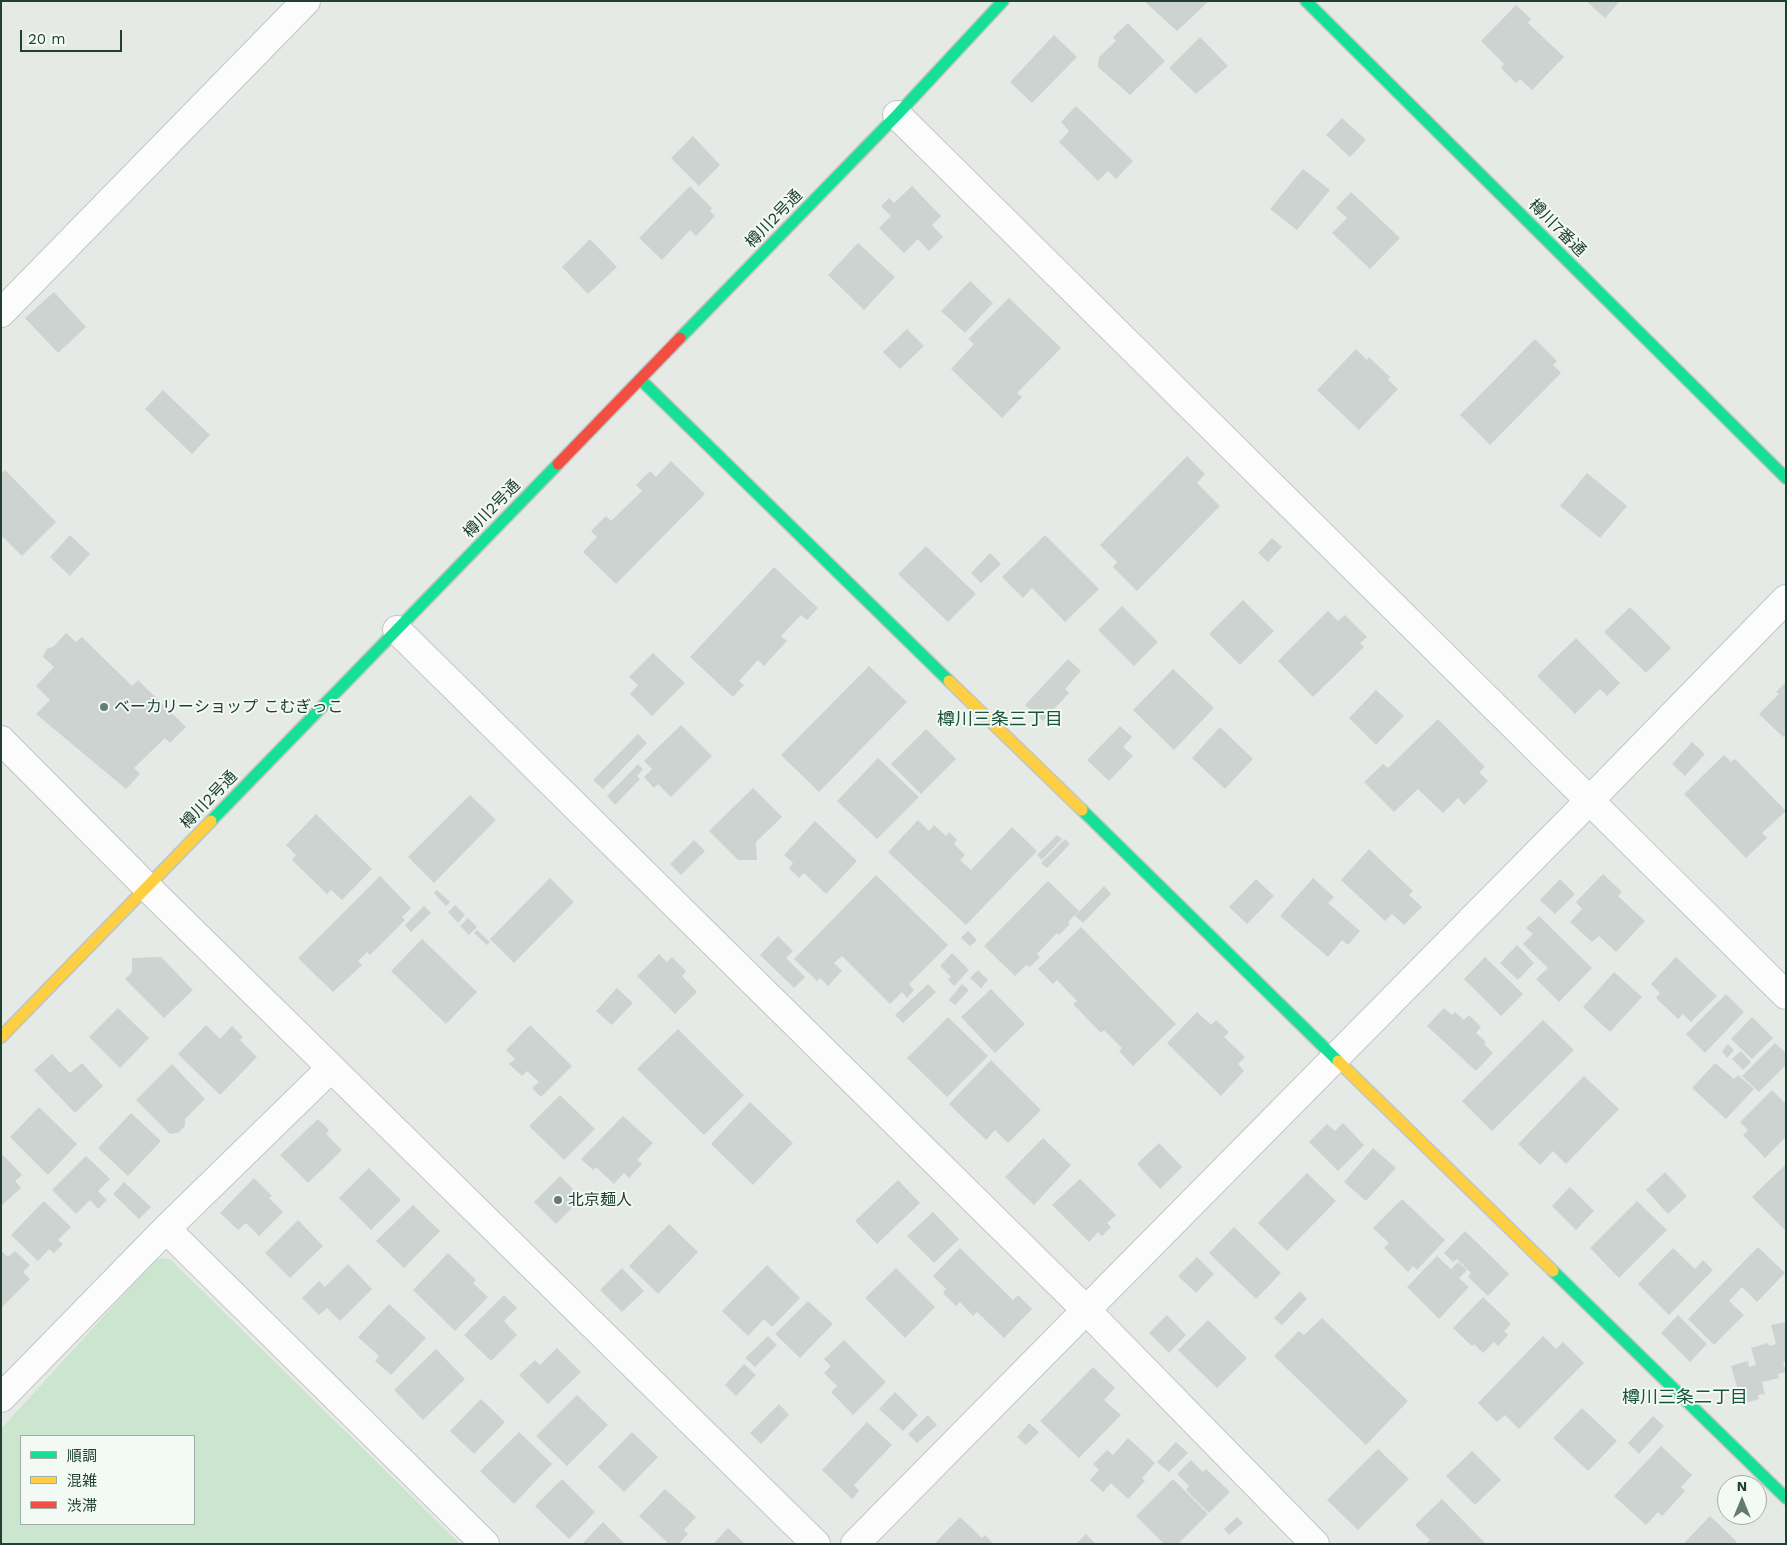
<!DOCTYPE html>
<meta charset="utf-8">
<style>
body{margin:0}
#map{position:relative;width:1787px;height:1545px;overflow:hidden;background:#e5eae7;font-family:"Work Sans","Noto Sans JP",sans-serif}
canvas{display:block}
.frame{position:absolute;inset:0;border:2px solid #204031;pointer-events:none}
.legend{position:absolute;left:20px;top:1435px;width:175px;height:90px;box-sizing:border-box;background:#f3f9f5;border:1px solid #9fafa7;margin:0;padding:6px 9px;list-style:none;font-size:15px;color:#204031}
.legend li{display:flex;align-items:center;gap:10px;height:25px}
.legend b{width:25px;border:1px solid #9fafa7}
.north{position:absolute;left:1717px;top:1475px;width:50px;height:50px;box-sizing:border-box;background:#f3f9f5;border:1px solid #9fafa7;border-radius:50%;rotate:0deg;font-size:14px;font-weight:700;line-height:20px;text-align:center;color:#204031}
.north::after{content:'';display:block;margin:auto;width:18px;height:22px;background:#657c71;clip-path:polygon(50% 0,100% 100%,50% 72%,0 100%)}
.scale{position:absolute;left:20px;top:30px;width:102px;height:22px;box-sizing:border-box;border:2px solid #204031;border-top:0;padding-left:6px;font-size:15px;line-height:18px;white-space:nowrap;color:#204031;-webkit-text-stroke:4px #f3f9f5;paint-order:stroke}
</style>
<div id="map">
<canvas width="1787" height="1545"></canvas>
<div class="frame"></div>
<ul class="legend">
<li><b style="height:6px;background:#16e098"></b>順調</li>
<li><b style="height:6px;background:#ffcf43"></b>混雑</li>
<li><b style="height:6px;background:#f24e42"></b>渋滞</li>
</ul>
<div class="north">N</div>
<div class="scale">20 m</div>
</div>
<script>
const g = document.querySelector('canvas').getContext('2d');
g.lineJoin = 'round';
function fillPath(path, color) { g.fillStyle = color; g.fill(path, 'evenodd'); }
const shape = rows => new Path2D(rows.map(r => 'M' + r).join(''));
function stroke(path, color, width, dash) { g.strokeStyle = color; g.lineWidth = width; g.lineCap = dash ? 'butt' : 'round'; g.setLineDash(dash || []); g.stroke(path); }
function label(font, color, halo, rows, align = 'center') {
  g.font = font + ' "Work Sans","Noto Sans JP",sans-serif'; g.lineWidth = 4; g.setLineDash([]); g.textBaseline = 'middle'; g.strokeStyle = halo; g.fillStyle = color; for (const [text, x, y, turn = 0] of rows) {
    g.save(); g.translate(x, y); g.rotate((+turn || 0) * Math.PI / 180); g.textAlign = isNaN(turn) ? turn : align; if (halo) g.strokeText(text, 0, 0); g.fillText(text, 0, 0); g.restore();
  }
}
fillPath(shape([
 [163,1258,171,1260,460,1544,1,1544,1,1429,155,1260],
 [21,1436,194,1436,194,1524,21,1524]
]), '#cce5cf');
fillPath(shape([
 [1144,1,1209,1,1177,31],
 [1586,1,1620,1,1605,18],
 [1516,5,1531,19,1528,23,1564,57,1532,90,1520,79,1516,83,1501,68,1504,64,1481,41],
 [1128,23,1165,61,1130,95,1098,67,1099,57,1116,41,1113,37],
 [1054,35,1077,57,1032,103,1010,82],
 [1200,37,1228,66,1196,94,1169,68],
 [1076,106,1133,161,1116,179,1108,171,1098,181,1059,142,1069,131,1061,122],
 [1342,118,1366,140,1350,157,1326,135],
 [693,136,720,165,699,186,671,158],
 [1303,169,1330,190,1297,230,1270,209],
 [690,186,712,208,710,211,715,216,696,236,690,230,662,260,639,238],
 [912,186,941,216,932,225,943,237,929,251,918,239,904,253,879,228,891,216,881,206,889,198,894,203],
 [1351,192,1400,238,1370,269,1332,233,1347,218,1336,208],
 [590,239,617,267,588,294,562,267],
 [858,243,895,277,864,310,828,275],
 [970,281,993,303,965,333,941,311],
 [54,292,86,327,58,353,25,318],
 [1009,298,1061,348,1017,393,1022,397,1002,418,951,369,974,344,968,339],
 [907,329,924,346,900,369,883,352],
 [1535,339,1557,361,1553,365,1561,373,1490,445,1460,415],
 [1356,349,1367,360,1369,357,1390,377,1388,380,1398,389,1359,430,1317,390],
 [163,390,210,435,192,454,145,409],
 [1187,456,1205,474,1197,483,1220,506,1137,591,1113,567,1117,562,1100,545],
 [671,461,705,494,616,584,583,552,597,537,591,531,606,516,611,521,642,491,636,485,650,471,656,477],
 [5,470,56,522,22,556,1,535,1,474],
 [1587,473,1627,506,1600,538,1560,506],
 [70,535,90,554,70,576,50,557],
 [1045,535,1099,589,1065,622,1032,588,1023,598,1002,577],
 [1272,538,1282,547,1268,562,1258,553],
 [926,546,976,594,948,622,898,574],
 [990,553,1001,564,981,583,971,573],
 [774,567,818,608,807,620,801,615,781,636,787,641,764,666,758,660,739,681,744,685,733,697,690,657],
 [1243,600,1274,631,1240,665,1209,634],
 [1122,606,1158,642,1134,666,1098,630],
 [1630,607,1671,648,1646,673,1604,632],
 [1328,611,1338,621,1345,615,1367,637,1360,643,1364,647,1313,697,1278,661],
 [66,633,76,642,82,637,132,686,138,680,186,727,170,743,165,738,134,768,140,774,126,789,36,714,50,700,36,686,54,667,43,657,45,652,48,648,53,647],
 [1576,638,1620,683,1607,696,1600,689,1575,714,1537,676],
 [653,653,685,683,652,716,630,694,638,685,629,677],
 [1068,659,1081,671,1065,689,1069,693,1043,721,1025,705],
 [869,666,907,702,819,792,781,755],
 [1173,669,1214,708,1174,750,1133,710],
 [1786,682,1786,735,1783,737,1759,714,1779,694,1776,692],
 [1376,690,1404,716,1376,745,1349,718],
 [1438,719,1485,767,1479,772,1488,781,1464,805,1458,798,1443,813,1418,789,1394,812,1364,782,1383,764,1388,768],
 [681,725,712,756,671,797,658,784,654,788,644,777,652,769,644,761],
 [1120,726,1132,737,1123,747,1133,756,1109,781,1087,760],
 [1220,727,1253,759,1225,789,1192,758],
 [926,729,956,759,921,794,891,764],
 [638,734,647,743,603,789,593,780],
 [1692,742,1705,754,1685,776,1672,764],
 [1724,755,1731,762,1735,759,1786,811,1762,833,1767,838,1746,858,1684,794],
 [878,758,919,797,877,839,837,801],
 [638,764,643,769,637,776,640,779,615,805,607,796],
 [753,788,782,817,756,842,757,860,738,860,709,831],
 [470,795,496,820,434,883,408,857],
 [316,814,372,869,342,900,331,890,327,894,292,860,296,855,286,845],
 [918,820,929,831,934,825,946,836,949,832,957,840,954,844,965,855,960,860,971,870,1012,827,1037,851,966,925,888,852],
 [815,821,857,861,826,894,804,873,799,878,789,868,793,863,784,855],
 [1057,835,1062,839,1042,860,1037,855],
 [1065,839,1070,844,1047,868,1041,863],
 [694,840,705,851,681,875,670,864],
 [1369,849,1413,891,1409,895,1422,907,1404,925,1392,914,1385,921,1341,880],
 [1603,874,1622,892,1618,896,1645,921,1616,952,1599,936,1592,942,1570,922,1582,909,1576,902],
 [876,875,948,945,909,984,914,990,907,998,902,992,890,1004,842,956,834,963,842,971,828,986,820,978,817,981,794,959],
 [380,876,411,908,402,917,405,920,370,955,367,952,358,961,362,965,333,992,298,958],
 [550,878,574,902,514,963,490,939],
 [1313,878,1334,897,1328,903,1360,931,1348,945,1342,940,1328,957,1280,916],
 [1256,879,1274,896,1247,924,1229,907],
 [1560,879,1575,894,1555,914,1540,900],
 [1048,881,1079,911,1068,922,1070,924,1059,935,1057,933,1037,954,1040,957,1030,967,1026,965,1015,976,984,946],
 [1104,886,1111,894,1083,923,1075,916],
 [437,890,450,902,446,906,434,893],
 [455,905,465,915,458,923,448,912],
 [424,906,431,913,411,932,405,925],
 [1539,916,1592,968,1559,1002,1536,979,1548,968,1523,944,1533,934,1526,928],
 [468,918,477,927,469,935,460,926],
 [1081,927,1176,1024,1133,1066,1119,1051,1122,1048,1104,1030,1101,1033,1073,1004,1077,1001,1057,980,1053,984,1038,969],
 [477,930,490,942,487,945,474,933],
 [968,931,977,940,970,946,961,938],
 [778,936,793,951,786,958,805,977,794,988,760,955],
 [422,939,477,992,446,1024,391,971],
 [1517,945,1534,963,1518,980,1500,963],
 [952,953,969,970,954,986,948,979,951,977,940,966],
 [659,954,667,962,672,957,686,971,682,976,697,992,675,1014,637,976],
 [161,957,193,990,164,1018,125,979,132,972,132,958],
 [1485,957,1523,994,1501,1016,1464,979],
 [1676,957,1717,996,1691,1022,1683,1014,1678,1019,1656,998,1660,993,1651,984],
 [978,970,988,980,981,988,970,978],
 [1614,972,1642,997,1610,1032,1583,1007],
 [928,984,936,992,903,1023,895,1015],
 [962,984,969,990,955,1005,949,1000],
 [617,988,633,1003,612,1025,596,1011],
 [991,989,1025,1024,995,1053,961,1017],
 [1726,994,1744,1012,1705,1053,1686,1034],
 [118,1008,149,1038,120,1068,89,1037],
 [1444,1008,1452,1015,1455,1012,1464,1020,1469,1015,1481,1027,1476,1033,1486,1042,1484,1044,1493,1053,1476,1071,1427,1026],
 [1197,1012,1211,1025,1216,1020,1229,1032,1224,1037,1245,1057,1238,1064,1244,1071,1221,1096,1167,1043],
 [948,1017,988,1056,947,1097,907,1058],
 [1752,1017,1773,1038,1752,1059,1731,1039],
 [1543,1020,1574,1050,1492,1131,1462,1101],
 [206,1025,220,1039,232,1026,243,1037,240,1040,257,1057,220,1095,178,1054],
 [530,1025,572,1066,541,1097,532,1088,539,1082,527,1071,522,1076,509,1064,515,1059,506,1050],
 [678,1029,744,1095,704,1135,637,1069],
 [1775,1043,1786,1053,1786,1065,1759,1092,1742,1076],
 [1728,1044,1734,1050,1727,1058,1722,1051],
 [1741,1051,1751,1062,1743,1070,1732,1059],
 [52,1054,70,1073,82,1063,103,1086,75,1113,34,1070],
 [991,1060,1041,1110,1008,1143,995,1130,986,1140,949,1104],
 [1715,1063,1734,1079,1738,1075,1754,1089,1726,1119,1692,1088],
 [172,1064,205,1099,185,1119,185,1126,178,1133,170,1134,136,1100],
 [1584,1076,1619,1109,1566,1164,1553,1151,1540,1165,1518,1144],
 [1772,1090,1784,1102,1786,1101,1786,1137,1765,1158,1743,1135,1748,1130,1740,1122],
 [560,1095,595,1129,564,1160,529,1126],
 [750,1102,793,1143,753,1185,711,1144],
 [39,1107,77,1144,48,1175,10,1137],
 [131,1113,161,1141,128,1176,98,1148],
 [623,1116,653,1143,637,1160,642,1164,629,1178,624,1173,614,1184,596,1167,593,1170,581,1159],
 [318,1119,329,1130,326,1134,342,1150,308,1183,280,1155],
 [1343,1123,1364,1145,1338,1171,1309,1142,1327,1124,1335,1131],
 [1043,1138,1071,1165,1034,1205,1005,1177],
 [1159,1143,1182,1167,1160,1189,1137,1164],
 [1373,1148,1396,1168,1366,1201,1344,1182],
 [3,1155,22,1175,15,1181,21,1188,1,1206,1,1156],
 [86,1156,110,1179,98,1191,107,1200,98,1209,90,1200,76,1214,52,1190],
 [1786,1164,1786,1231,1752,1197],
 [369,1168,401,1200,371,1230,339,1198],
 [1665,1172,1687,1196,1668,1214,1646,1190],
 [1307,1173,1336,1201,1287,1251,1258,1223],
 [560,1176,582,1198,556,1224,534,1202],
 [254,1178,272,1196,269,1198,283,1212,259,1236,246,1223,238,1230,220,1213],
 [1080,1179,1116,1215,1107,1223,1111,1227,1102,1236,1098,1232,1089,1242,1052,1205],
 [898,1180,920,1203,877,1244,855,1221],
 [124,1182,151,1207,139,1219,113,1194],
 [1570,1187,1594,1211,1576,1230,1552,1206],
 [1402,1199,1445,1240,1417,1270,1413,1266,1408,1272,1384,1248,1389,1243,1373,1228],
 [44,1201,71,1227,58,1240,63,1244,54,1253,49,1249,38,1261,11,1235],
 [1637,1201,1667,1230,1619,1278,1590,1248],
 [413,1205,440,1231,404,1268,376,1241],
 [933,1212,959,1239,934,1263,907,1236],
 [298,1220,323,1246,290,1278,265,1253],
 [669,1224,698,1252,658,1294,629,1266],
 [1234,1227,1281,1273,1256,1299,1209,1253],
 [1465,1231,1509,1274,1488,1296,1468,1277,1471,1273,1457,1259,1453,1262,1444,1253],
 [1758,1247,1785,1273,1757,1302,1742,1287,1729,1301,1744,1315,1714,1345,1688,1319],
 [960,1248,1013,1300,1018,1295,1032,1309,1004,1338,977,1312,973,1316,960,1302,956,1306,943,1293,946,1289,933,1276],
 [1673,1248,1695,1269,1703,1260,1713,1270,1669,1315,1638,1284],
 [1,1251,8,1257,15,1251,30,1265,23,1272,30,1279,2,1307],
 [448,1253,476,1280,473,1283,488,1297,455,1331,413,1290],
 [1437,1256,1451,1269,1458,1262,1467,1270,1459,1278,1469,1287,1439,1319,1407,1287],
 [1197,1257,1214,1274,1196,1293,1178,1276],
 [348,1264,372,1289,340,1321,327,1308,319,1315,302,1298,319,1281,325,1287],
 [767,1265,800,1298,772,1327,764,1319,748,1336,722,1311],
 [622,1268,644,1291,622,1312,600,1290],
 [896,1268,935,1307,905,1338,865,1298],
 [1300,1291,1307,1299,1282,1325,1274,1318],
 [504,1295,517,1308,504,1321,517,1335,491,1361,464,1335],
 [1483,1297,1511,1324,1504,1331,1508,1335,1498,1346,1494,1342,1483,1353,1474,1344,1472,1346,1453,1328],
 [808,1301,833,1324,800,1358,775,1334],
 [389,1304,426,1338,391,1375,375,1361,379,1356,358,1337],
 [1167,1315,1186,1335,1169,1353,1149,1333],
 [1678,1315,1707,1344,1690,1362,1661,1333],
 [1322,1318,1408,1401,1366,1445,1274,1356,1299,1331,1304,1335],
 [1208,1320,1247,1358,1217,1388,1178,1350],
 [1786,1322,1786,1362,1783,1362,1786,1372,1778,1374,1779,1378,1762,1382,1765,1394,1758,1395,1759,1399,1742,1404,1731,1366,1748,1361,1749,1367,1756,1365,1751,1348,1768,1343,1769,1346,1776,1344,1771,1325],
 [768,1336,777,1345,755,1367,745,1358],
 [1543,1336,1556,1349,1563,1342,1584,1363,1519,1429,1505,1415,1497,1422,1478,1403],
 [844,1340,886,1382,853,1415,831,1392,837,1386,824,1373,831,1366,824,1359],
 [557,1348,581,1372,548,1404,519,1375,535,1360,540,1365],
 [436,1349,465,1379,423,1420,394,1390],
 [744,1364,756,1375,736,1396,725,1385],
 [1093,1367,1115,1388,1104,1400,1121,1415,1079,1458,1040,1421],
 [895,1392,918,1415,903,1431,879,1409],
 [577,1395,608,1425,567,1466,536,1436],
 [481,1399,505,1422,474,1454,450,1431],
 [779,1404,789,1415,761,1444,750,1433],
 [1582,1408,1617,1441,1588,1471,1553,1438],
 [928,1415,937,1425,917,1443,908,1434],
 [1653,1416,1664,1426,1639,1454,1628,1443],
 [867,1422,892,1445,854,1485,859,1491,852,1499,822,1470],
 [1029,1423,1039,1432,1026,1445,1017,1437],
 [519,1432,552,1464,514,1504,480,1471],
 [632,1432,658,1457,624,1492,598,1467],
 [1128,1438,1155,1463,1142,1478,1145,1481,1128,1499,1111,1483,1103,1492,1090,1480,1099,1470,1093,1464,1107,1450,1113,1455],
 [1176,1442,1188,1453,1169,1472,1157,1462],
 [1661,1446,1692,1475,1681,1487,1685,1491,1662,1516,1658,1512,1646,1525,1614,1496],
 [1378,1449,1409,1479,1358,1530,1327,1500],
 [1472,1451,1501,1480,1475,1505,1446,1476],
 [1191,1460,1203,1472,1206,1469,1230,1492,1209,1513,1186,1490,1189,1486,1177,1474],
 [562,1479,595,1512,569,1539,535,1506],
 [1173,1479,1208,1514,1178,1544,1173,1544,1171,1542,1169,1544,1164,1544,1136,1516],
 [665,1489,696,1517,684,1530,688,1534,679,1544,669,1544,639,1516],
 [1442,1499,1486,1544,1425,1544,1430,1540,1415,1525],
 [1710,1516,1737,1542,1734,1544,1683,1544],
 [960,1517,982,1538,985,1535,994,1544,934,1544],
 [1237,1517,1243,1523,1229,1535,1224,1529],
 [603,1522,625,1544,582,1544],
 [728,1528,745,1544,713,1544],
 [1086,1534,1096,1544,1076,1544]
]), '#ccd3d0');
const street = shape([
 [897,115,1786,995],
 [1,313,306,1],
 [397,630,1086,1310,1315,1544],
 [1,740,147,887,816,1544],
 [166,1229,485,1544],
 [1,1398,166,1229,331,1068],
 [855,1544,1589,801,1786,599]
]);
const fast = shape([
 [1306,1,1786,478],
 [680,338,897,115,1003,1],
 [641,380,949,681],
 [1082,810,1338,1061],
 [211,821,558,464],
 [1553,1271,1786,1498]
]);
const slow = shape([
 [949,681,1082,810],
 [1,1037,211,821],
 [1338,1061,1553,1271]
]);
const jam = shape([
 [558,464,680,338]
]);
stroke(street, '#c2c7c4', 30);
stroke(fast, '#bec6c2', 14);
stroke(slow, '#bec6c2', 14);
stroke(jam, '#bec6c2', 14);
stroke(street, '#fbfcfb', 28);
stroke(fast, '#16e098', 11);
stroke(slow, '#ffcf43', 11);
stroke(jam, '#f24e42', 11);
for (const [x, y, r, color] of [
 [104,707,5,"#657c71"],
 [558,1200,5,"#657c71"]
]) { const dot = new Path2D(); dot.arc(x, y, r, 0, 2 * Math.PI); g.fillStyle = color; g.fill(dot); stroke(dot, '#f3f9f5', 2); }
label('16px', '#204031', '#f3f9f5', [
 ["樽川2号通",774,219,-46],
 ["樽川7番通",1557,228,45],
 ["樽川2号通",492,509,-46],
 ["樽川2号通",209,800,-46]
]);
label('16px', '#204031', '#f3f9f5', [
 ["ベーカリーショップ こむぎっこ",114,707],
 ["北京麺人",568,1200]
], 'left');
label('18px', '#1a543a', '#f3f9f5', [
 ["樽川三条三丁目",1000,720],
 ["樽川三条二丁目",1685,1398]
]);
</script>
